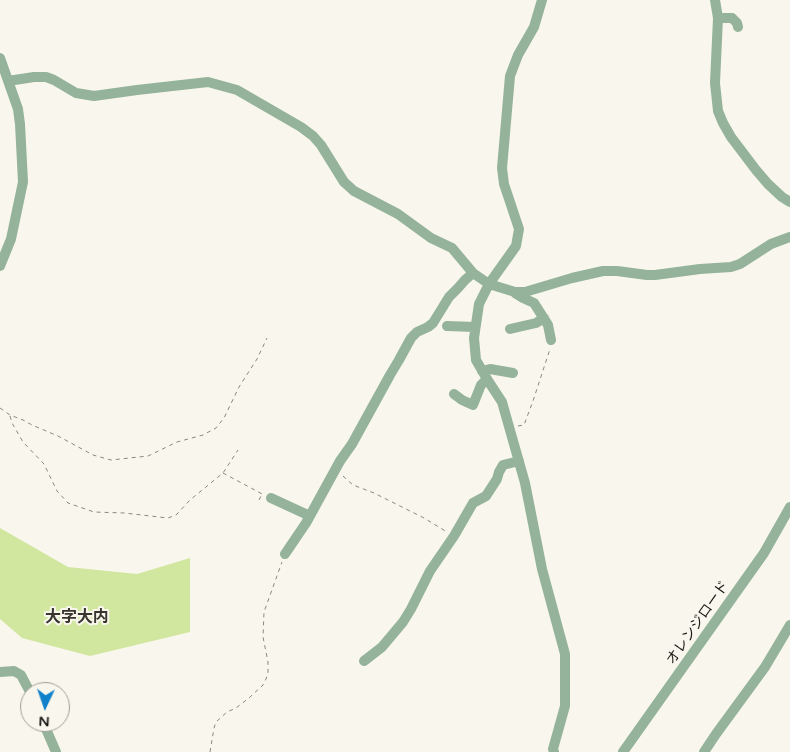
<!DOCTYPE html>
<meta charset="utf-8">
<style>
body{margin:0}
#map{position:relative;width:790px;height:752px;overflow:hidden;background:#f9f7ed;font-family:"Varela Round",sans-serif}
canvas{display:block}
.north{position:absolute;left:20px;top:682px;width:50px;height:50px;box-sizing:border-box;background:#f9f7ed;border:1px solid #a09f97;border-radius:50%;rotate:183deg;font-size:14px;font-weight:700;line-height:20px;text-align:center;color:#1b1b17}
.north::after{content:'';display:block;margin:auto;width:18px;height:22px;background:#1081ca;clip-path:polygon(50% 0,100% 100%,50% 72%,0 100%)}
</style>
<div id="map">
<canvas width="790" height="752"></canvas>
<div class="north">N</div>
</div>
<script>
const g = document.querySelector('canvas').getContext('2d');
g.lineJoin = 'round';
function fillPath(path, color) { g.fillStyle = color; g.fill(path, 'evenodd'); }
const shape = rows => new Path2D(rows.map(r => 'M' + r).join(''));
function stroke(path, color, width, dash) { g.strokeStyle = color; g.lineWidth = width; g.lineCap = dash ? 'butt' : 'round'; g.setLineDash(dash || []); g.stroke(path); }
function label(font, color, halo, rows, align = 'center') {
  g.font = font + ' "Varela Round","Noto Sans JP",sans-serif'; g.lineWidth = 4; g.setLineDash([]); g.textBaseline = 'middle'; g.strokeStyle = halo; g.fillStyle = color; for (const [text, x, y, turn = 0] of rows) {
    g.save(); g.translate(x, y); g.rotate((+turn || 0) * Math.PI / 180); g.textAlign = isNaN(turn) ? turn : align; if (halo) g.strokeText(text, 0, 0); g.fillText(text, 0, 0); g.restore();
  }
}
fillPath(shape([
 [0,528,68,567,137,574,190,558,190,632,90,656,22,638,0,619]
]), '#d1e79f');
stroke(shape([
 [0,408,10,415,23,420,32,425,58,436,93,455,111,460,148,456,177,442,203,435,216,428,224,418,239,387,257,359,267,338],
 [10,416,12,423,23,442,44,464,57,491,68,503,94,512,124,513,168,518,176,515,190,500,223,473,238,450],
 [518,426,524,425,533,401,550,349],
 [223,473,264,495],
 [343,476,353,485,374,493,424,518,447,532],
 [259,500,262,494],
 [210,752,214,728,216,722,227,712,236,708,249,698,263,685,266,679,268,672,268,662,263,637,264,612,282,562]
]), '#888780', 1, [4, 4]);
stroke(shape([
 [542,0,534,27,518,55,510,76,502,168,504,184,519,229,516,246,489,284,479,304,474,338,476,360,487,379,502,402,525,483,542,569,565,654,565,706,553,749,554,752],
 [715,0,718,18,715,83,718,111,723,123,731,137,756,170,768,184,782,197,790,202],
 [718,18,732,18,737,23,738,27],
 [0,58,18,109,20,124,23,182,11,239,0,266],
 [8,81,34,77,46,77,54,80,76,93,94,96,137,90,208,82,237,90,301,127,313,136,321,145,344,182,354,191,398,214,431,238,452,248,473,273,489,284,515,292,525,292,572,278,603,271,617,271,647,275,655,275,700,269,731,267,740,264,771,244,790,237],
 [515,293,523,298,534,303,548,325,551,340],
 [447,326,475,327],
 [510,329,536,323,544,318],
 [482,371,490,369,513,373],
 [454,394,462,400,473,405,481,385,487,379],
 [271,498,310,516],
 [285,554,306,523,340,461,352,444,390,375,399,360,411,338,417,332,428,327,433,323,449,297,458,288,465,280,473,273],
 [364,661,382,647,403,622,411,609,430,571,454,536,473,503,486,496,497,479,499,472,503,465,519,461],
 [0,672,14,671,21,675,30,692],
 [43,722,56,752],
 [623,752,764,553,790,507],
 [704,752,716,734,765,667,790,625]
]), '#94b39a', 10);
label('14px', '#1b1b17', '#f9f7ed', [
 ["オレンジロード",698,623,-55]
]);
label('bold 16px', '#37352e', '#f9f7ed', [
 ["大字大内",77,618]
]);
</script>
